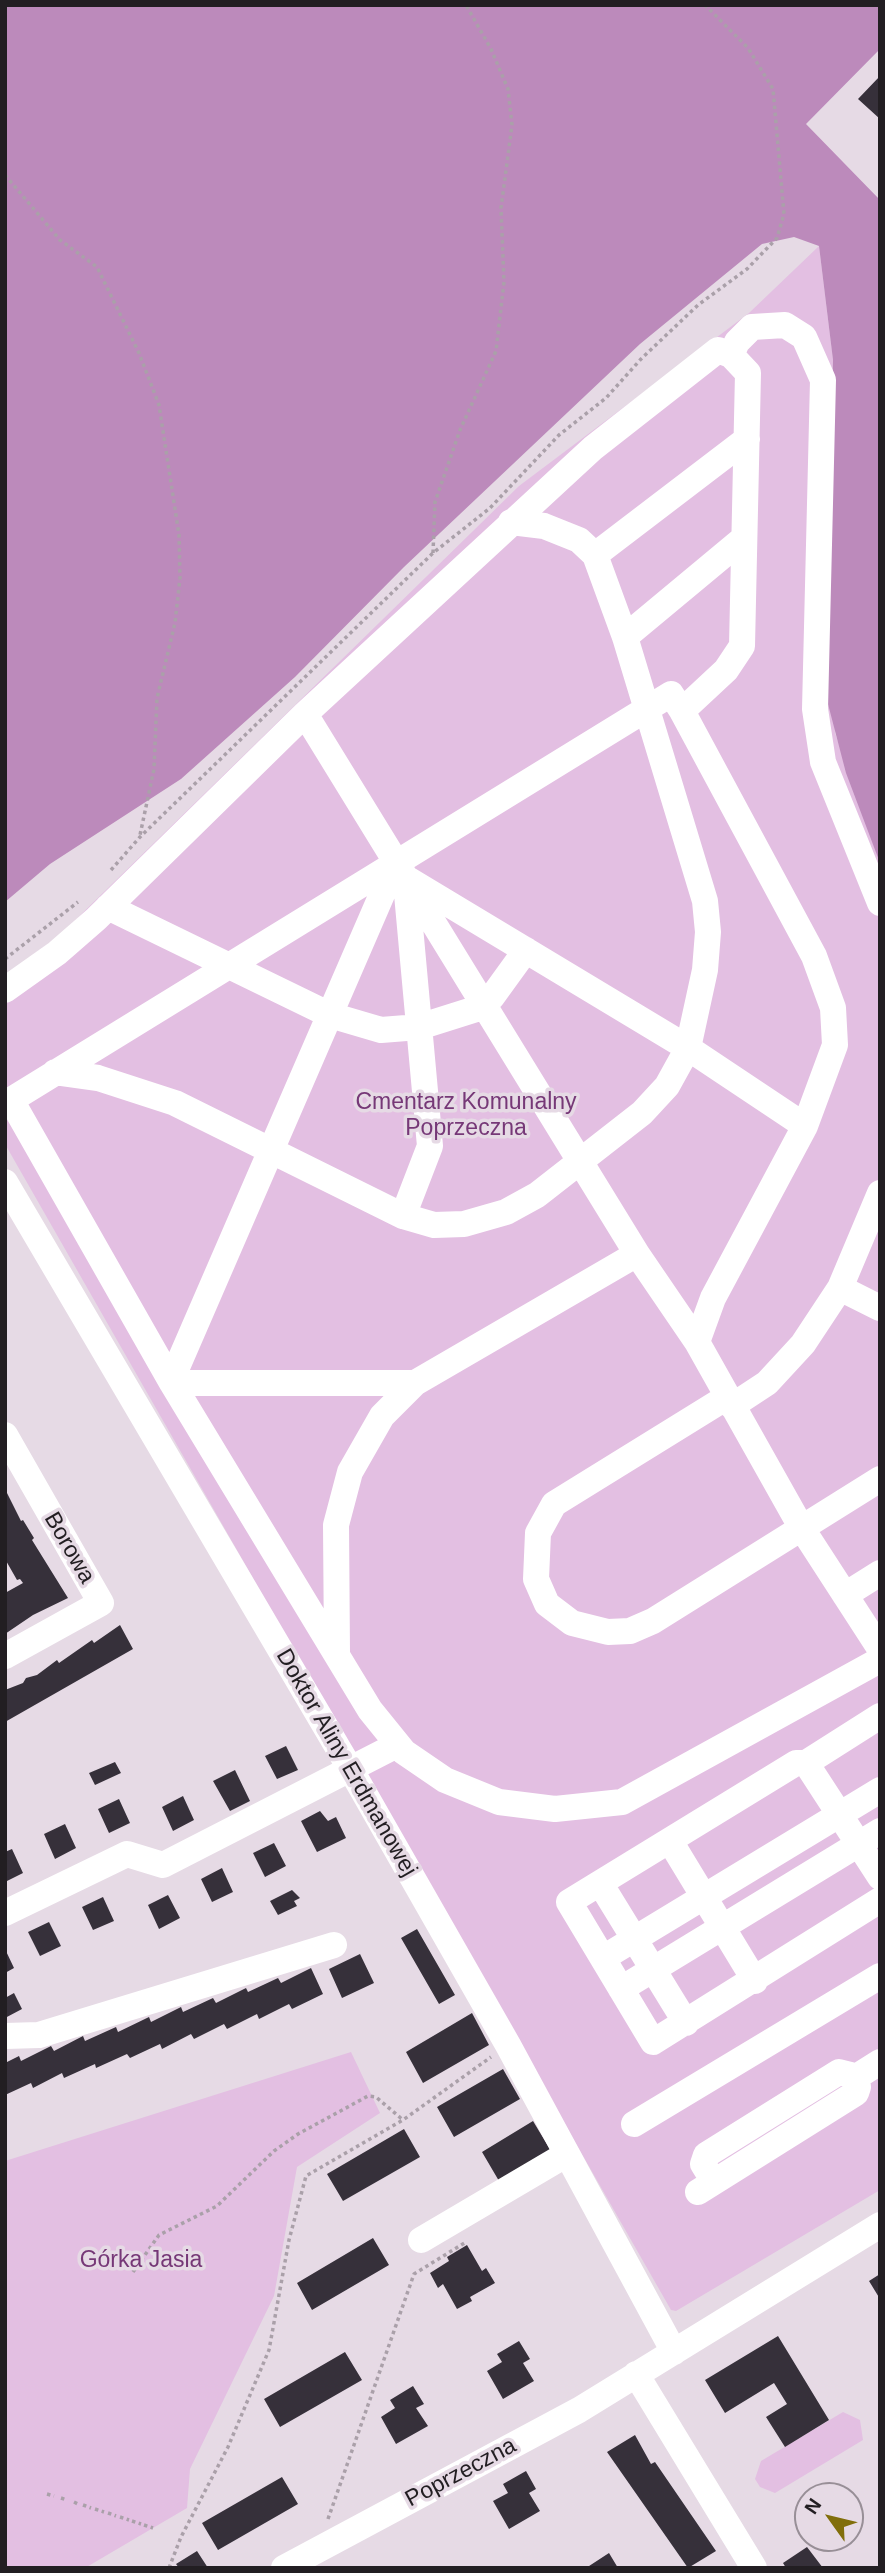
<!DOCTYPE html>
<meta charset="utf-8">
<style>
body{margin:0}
#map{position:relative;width:885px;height:2573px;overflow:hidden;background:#e6dae5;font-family:Helvetica,sans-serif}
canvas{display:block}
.frame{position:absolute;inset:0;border:7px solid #221e22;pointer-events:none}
.north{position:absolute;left:794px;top:2482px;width:70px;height:70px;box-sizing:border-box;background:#e6dae5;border:2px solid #988f97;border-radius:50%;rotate:304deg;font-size:19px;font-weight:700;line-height:28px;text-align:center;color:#221e22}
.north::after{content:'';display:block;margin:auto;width:24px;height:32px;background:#816e0b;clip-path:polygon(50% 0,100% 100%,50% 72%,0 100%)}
</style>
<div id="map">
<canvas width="885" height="2573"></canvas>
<div class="frame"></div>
<div class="north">N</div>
</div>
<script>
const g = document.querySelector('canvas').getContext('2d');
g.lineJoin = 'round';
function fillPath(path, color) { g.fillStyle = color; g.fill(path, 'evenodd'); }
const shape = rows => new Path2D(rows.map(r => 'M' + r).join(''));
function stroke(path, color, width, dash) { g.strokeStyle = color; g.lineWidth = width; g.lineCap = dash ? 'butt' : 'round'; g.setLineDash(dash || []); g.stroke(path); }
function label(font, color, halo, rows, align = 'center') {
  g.font = font + ' Helvetica,sans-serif'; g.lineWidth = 7; g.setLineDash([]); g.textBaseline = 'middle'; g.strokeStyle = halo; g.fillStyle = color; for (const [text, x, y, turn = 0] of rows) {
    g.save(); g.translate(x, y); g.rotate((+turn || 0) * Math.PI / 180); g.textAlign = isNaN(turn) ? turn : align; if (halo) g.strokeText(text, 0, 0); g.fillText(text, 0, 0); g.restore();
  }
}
fillPath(shape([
 [819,246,833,360,828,468,835,733,880,863,880,2190,676,2311,671,2310,5,1144,5,975,59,936,519,486,749,313],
 [351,2052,380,2113,297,2167,274,2296,190,2469,187,2508,85,2568,5,2568,5,2161],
 [843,2412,860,2420,863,2440,775,2493,760,2487,755,2479,761,2461]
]), '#e3bfe2');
fillPath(shape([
 [5,5,880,5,880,49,806,124,880,200,880,863,846,773,822,681,833,360,819,246,794,237,762,244,640,344,404,567,295,677,181,779,50,864,5,902]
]), '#bc8abb');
fillPath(shape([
 [880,76,880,119,858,99],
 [5,1489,21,1521,23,1520,34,1538,32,1540,68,1598,33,1615,5,1634,5,1593,23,1583,20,1579,17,1580,5,1559],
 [120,1625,133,1649,5,1722,5,1690,23,1683,26,1678,37,1675,57,1660,59,1663,92,1640,94,1643],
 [286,1746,298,1770,277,1779,265,1756],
 [115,1762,121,1773,95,1785,89,1773],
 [235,1770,250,1801,230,1811,213,1781],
 [183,1796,194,1820,173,1831,162,1807],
 [119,1799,130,1823,109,1833,98,1809],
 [320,1811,328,1821,336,1817,346,1838,317,1852,301,1821],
 [65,1824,76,1848,55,1859,44,1834],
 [274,1843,286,1866,265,1877,253,1853],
 [12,1849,23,1873,5,1882,5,1852],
 [222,1868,233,1892,212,1902,201,1879],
 [292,1890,300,1898,294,1901,297,1906,278,1915,270,1901],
 [168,1895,180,1918,159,1929,148,1905],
 [103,1897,114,1921,93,1930,82,1907],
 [49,1922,61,1946,40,1956,28,1932],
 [417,1929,455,1995,439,2004,401,1938],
 [5,1949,14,1968,5,1973],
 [360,1954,374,1983,342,1998,329,1969],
 [311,1968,323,1994,292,2009,289,2004,259,2019,257,2014,227,2029,224,2024,194,2039,191,2034,162,2049,160,2044,130,2058,127,2054,96,2068,95,2064,64,2078,62,2073,33,2088,31,2083,5,2095,5,2063,19,2056,21,2061,51,2046,54,2051,83,2036,85,2041,116,2027,118,2032,149,2017,151,2022,181,2007,183,2012,213,1998,216,2003,246,1988,248,1992,278,1978,281,1983],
 [14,1993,22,2009,5,2018,5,1998],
 [472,2013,489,2045,423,2083,406,2052],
 [503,2069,520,2099,454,2137,437,2107],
 [533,2121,551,2151,499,2181,482,2152],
 [404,2129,420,2157,343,2201,327,2174],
 [373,2238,389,2265,312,2310,297,2283],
 [467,2245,482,2271,486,2268,495,2283,470,2297,472,2301,457,2309,443,2284,438,2288,430,2273,449,2261,447,2257],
 [880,2274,880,2299,869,2281],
 [778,2336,829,2420,785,2447,766,2417,787,2404,774,2383,725,2413,705,2380],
 [519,2341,530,2359,523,2363,534,2381,503,2399,487,2371,502,2362,497,2354],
 [345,2352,362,2380,280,2427,264,2399],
 [413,2386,424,2404,416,2408,428,2426,396,2444,381,2417,395,2408,390,2400],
 [635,2435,651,2464,655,2462,716,2551,688,2568,607,2452],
 [526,2471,536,2489,529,2493,540,2511,509,2529,493,2501,508,2493,503,2484],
 [282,2477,298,2504,218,2550,202,2523],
 [807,2547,823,2568,786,2568,783,2563],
 [197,2551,208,2568,179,2568,176,2564],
 [609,2553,618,2568,586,2568]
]), '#36303a');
stroke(shape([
 [5,175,60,240,97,267,139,353,159,405,179,535,180,578,175,623,157,698,154,769,140,835],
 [433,553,435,502,460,430,496,351,504,282,501,208,512,125,508,89,491,49,466,5],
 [111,870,140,837,433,553,490,508,559,435,606,398,641,359,698,305,747,269,777,238,784,214,773,89,748,48,705,5],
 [5,959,78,902],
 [133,2272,159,2235,217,2206,274,2151,298,2134,368,2096,376,2097,403,2120],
 [47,2494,54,2496],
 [61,2498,67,2500],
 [74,2502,80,2505],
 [83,2505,91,2508],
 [95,2509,104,2512],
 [108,2513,116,2516],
 [120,2517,129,2520],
 [328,2519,414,2274,466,2242],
 [132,2521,141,2524],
 [144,2525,153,2528],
 [169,2568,181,2537,228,2447,269,2350,289,2240,306,2176,403,2120,491,2057]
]), '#aaa0a9', 3.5, [3.5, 3.5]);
stroke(shape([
 [731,355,737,342,752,327,785,325,804,337,823,380,815,709,823,762,880,903],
 [595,555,747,439],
 [625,637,744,538],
 [682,711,671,694,11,1100,172,1383,370,1710,404,1752,445,1780,499,1802,555,1809,622,1802,880,1660],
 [305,714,637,1254,697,1342,801,1527,880,1649],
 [409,880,688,1048,805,1126],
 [108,907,330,1015,381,1030,419,1027,476,1009,492,997,526,950],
 [5,990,57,953,96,919,305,714,593,448,718,350,731,355,748,373,742,646,726,670,682,711,814,956,833,1008,835,1045,805,1126,713,1298,697,1342],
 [55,1072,98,1078,175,1103,403,1216,434,1225,464,1224,506,1212,537,1195,642,1113,667,1086,688,1048,705,970,708,932,705,901,625,637,595,555,579,540,544,526,511,522],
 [5,1182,351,1770,508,2045,674,2352],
 [403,1216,430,1146,406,883],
 [840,1288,880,1308],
 [171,1381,396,862],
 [172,1383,415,1383],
 [727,1397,554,1504,538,1533,536,1579,547,1604,572,1623,608,1632,630,1631,653,1621,880,1479],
 [732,1406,767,1383,803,1344,840,1288,880,1193],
 [5,1435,101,1603,5,1656],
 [845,1595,880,1573],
 [337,1653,336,1525,350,1472,382,1416,415,1383,637,1254],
 [880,1716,806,1763,796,1763,569,1902,653,2042,880,1900],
 [806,1763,880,1877],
 [670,1841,755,1981],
 [600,1883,686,2023],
 [5,1913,127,1854,163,1865,397,1745],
 [603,1958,880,1790],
 [621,1989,880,1831],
 [5,2036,39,2035,334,1945],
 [853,2079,880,2062],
 [634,2124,880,1976],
 [698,2192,714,2182,856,2093,858,2087,851,2075,839,2072,706,2155,703,2164,714,2182],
 [421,2240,567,2154],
 [636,2374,754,2568],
 [284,2568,579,2410,880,2225]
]), '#fff', 26);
label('23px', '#763877', '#e6dae5', [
 ["Cmentarz Komunalny",466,1103],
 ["Poprzeczna",466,1129],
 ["Górka Jasia",141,2261]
]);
label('23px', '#221e22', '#e6dae5', [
 ["Borowa",69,1548,60],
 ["Doktor Aliny Erdmanowej",346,1763,60],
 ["Poprzeczna",461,2473,-28]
]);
</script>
